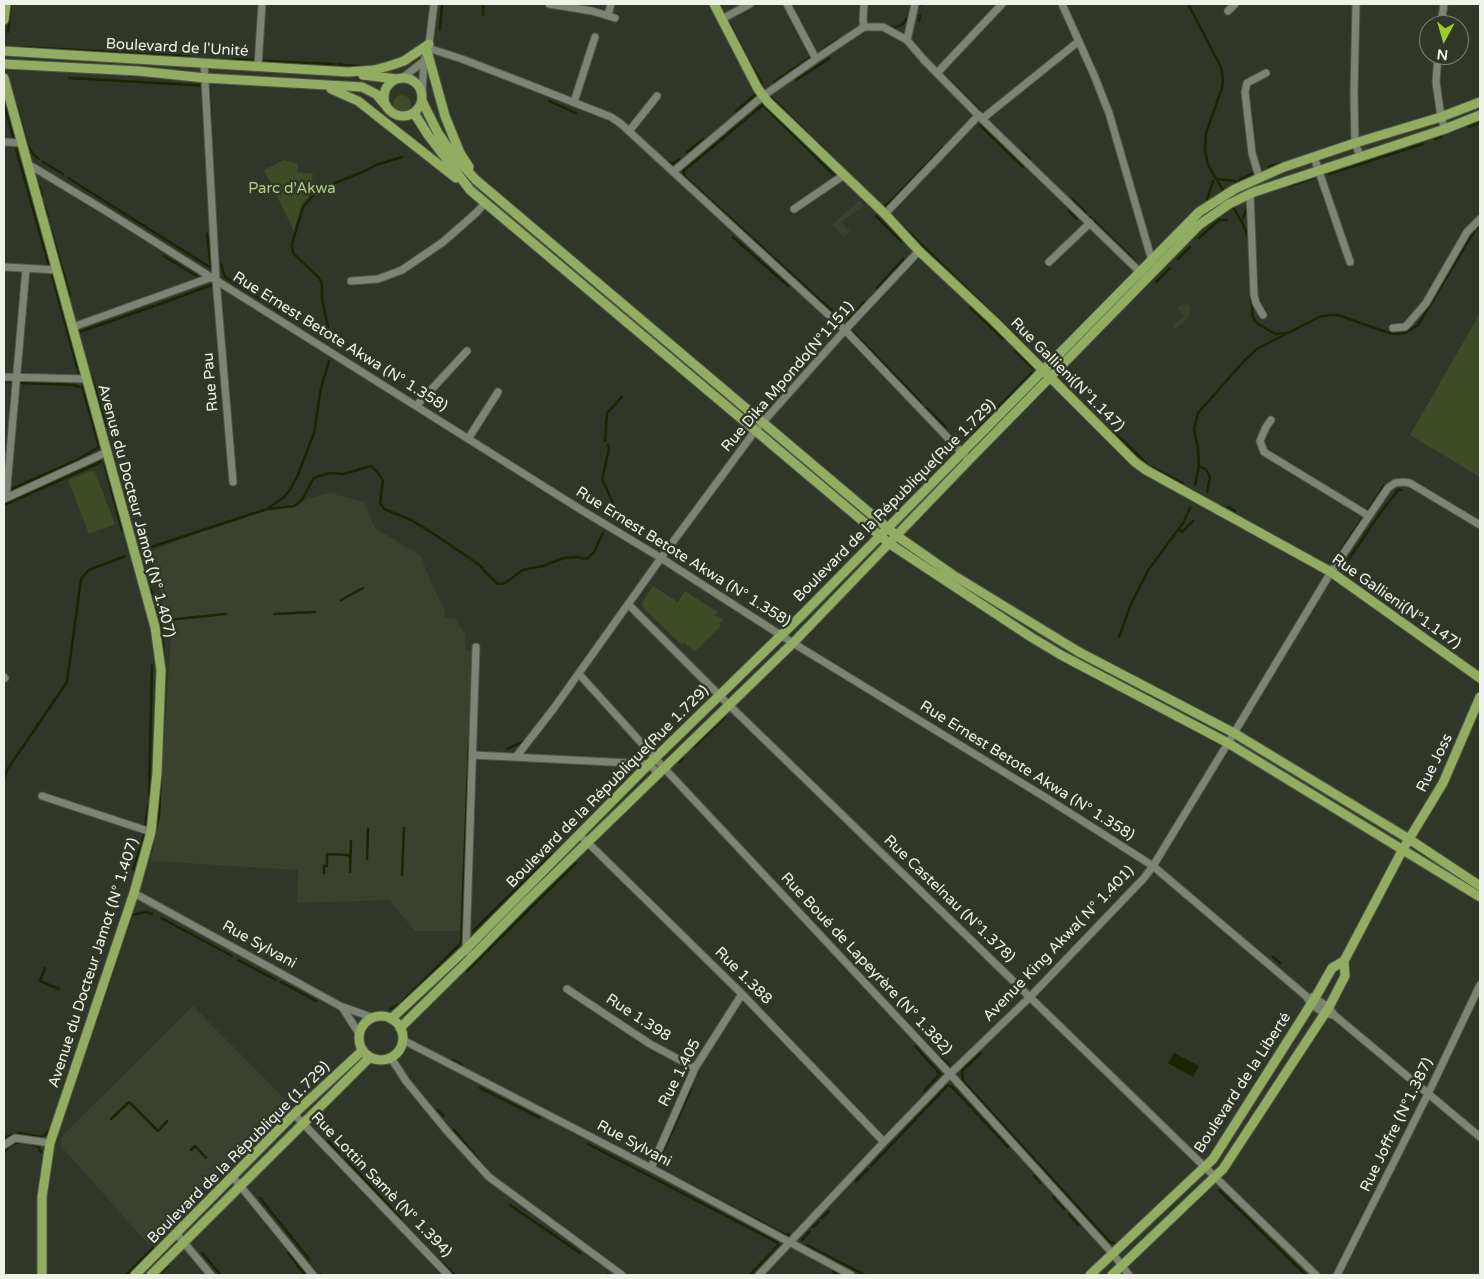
<!DOCTYPE html>
<meta charset="utf-8">
<style>
body{margin:0}
#map{position:relative;width:1484px;height:1279px;overflow:hidden;background:#313728;font-family:"Varela Round",sans-serif}
canvas{display:block}
.frame{position:absolute;inset:0;border:5px solid #eef2e8;pointer-events:none}
.north{position:absolute;left:1419px;top:15px;width:50px;height:50px;box-sizing:border-box;background:#313728;border:1px solid #7d8275;border-radius:50%;rotate:186deg;font-size:14px;font-weight:700;line-height:20px;text-align:center;color:#eef2e8}
.north::after{content:'';display:block;margin:auto;width:18px;height:22px;background:#9dca30;clip-path:polygon(50% 0,100% 100%,50% 72%,0 100%)}
</style>
<div id="map">
<canvas width="1484" height="1279"></canvas>
<div class="frame"></div>
<div class="north">N</div>
</div>
<script>
const g = document.querySelector('canvas').getContext('2d');
g.lineJoin = 'round';
function fillPath(path, color) { g.fillStyle = color; g.fill(path, 'evenodd'); }
const shape = rows => new Path2D(rows.map(r => 'M' + r).join(''));
function stroke(path, color, width, dash) { g.strokeStyle = color; g.lineWidth = width; g.lineCap = dash ? 'butt' : 'round'; g.setLineDash(dash || []); g.stroke(path); }
function label(font, color, halo, rows, align = 'center') {
  g.font = font + ' "Varela Round",sans-serif'; g.lineWidth = 5; g.setLineDash([]); g.textBaseline = 'middle'; g.strokeStyle = halo; g.fillStyle = color; for (const [text, x, y, turn = 0] of rows) {
    g.save(); g.translate(x, y); g.rotate((+turn || 0) * Math.PI / 180); g.textAlign = isNaN(turn) ? turn : align; if (halo) g.strokeText(text, 0, 0); g.fillText(text, 0, 0); g.restore();
  }
}
fillPath(shape([
 [860,200,864,206,841,222,850,231,844,237,832,225],
 [1182,304,1190,305,1189,318,1175,329,1173,325,1184,317,1177,308],
 [330,493,364,502,375,528,421,556,431,583,445,610,444,618,455,619,465,634,465,648,467,648,467,651,472,651,462,931,415,931,389,900,297,903,298,870,151,861,161,787,171,635,150,552,214,526],
 [193,1006,291,1105,149,1245,60,1145,63,1135]
]), '#3a422d');
fillPath(shape([
 '393 104a9 9 0 1 1 18 0a9 9 0 1 1-18 0Z',
 [284,160,298,164,297,172,313,174,311,188,313,192,302,204,294,231,264,170],
 [1480,313,1480,477,1410,435],
 [94,470,115,524,89,534,68,480],
 [653,586,678,602,685,591,718,612,715,615,723,619,719,624,721,626,695,651,685,644,685,642,682,645,644,609,642,603]
]), '#3e4b27');
fillPath(shape([
 [1174,1053,1199,1066,1193,1077,1168,1063]
]), '#1a2501');
stroke(shape([
 [1188,4,1221,67,1223,80,1222,88,1206,133,1205,149,1208,165,1243,224,1248,238],
 [922,5,922,4],
 [483,15,483,5],
 [919,21,920,15],
 [730,24,749,62,762,83],
 [891,27,897,27,903,24,909,15],
 [440,29,442,4],
 [8,32,11,4],
 [21,47,189,56],
 [823,49,837,40],
 [233,59,309,63],
 [312,63,334,64],
 [338,64,344,65],
 [346,65,359,66],
 [946,77,982,113],
 [69,78,209,86,211,125],
 [796,80,830,58],
 [774,82,812,56],
 [771,97,807,133],
 [549,101,576,113],
 [4,103,13,137],
 [17,107,28,146,33,154,39,159],
 [736,111,755,95],
 [980,125,1023,167],
 [1469,127,1480,123],
 [1435,139,1441,137],
 [819,144,826,151],
 [16,149,49,266],
 [687,152,703,139],
 [1023,152,1030,159],
 [43,162,63,174],
 [669,162,672,164,680,159],
 [1269,167,1281,163],
 [686,169,763,105,836,177],
 [684,170,684,176,751,237],
 [1329,174,1423,144],
 [68,178,211,268],
 [1218,179,1235,181],
 [1239,180,1255,172],
 [39,186,42,196],
 [1289,186,1314,178],
 [1321,186,1324,197],
 [1072,199,1086,213],
 [1207,199,1213,181],
 [44,205,48,217],
 [883,206,887,205,943,147],
 [1069,211,1077,219],
 [876,216,901,241],
 [1090,217,1135,261],
 [1243,218,1248,206],
 [895,219,1021,341],
 [51,230,70,296],
 [207,234,211,268],
 [733,237,788,286],
 [1199,238,1219,220,1227,220],
 [753,239,843,321],
 [164,256,198,277],
 [1178,259,1190,247],
 [221,264,225,277,291,318],
 [52,276,79,374,77,376],
 [1156,282,1170,268],
 [877,288,903,259],
 [1251,296,1253,318,1258,324,1275,334,1287,333],
 [157,305,212,285],
 [970,307,1003,339],
 [849,319,864,302],
 [80,332,154,306],
 [853,332,921,402],
 [330,337,322,299,322,284,319,278,293,253,292,244,303,207,318,190,365,171,376,165,402,157],
 [1015,351,1033,368],
 [92,377,106,427],
 [4,382,10,382],
 [20,383,74,385,79,387],
 [616,403,622,397],
 [926,408,946,427],
 [1115,433,1147,464],
 [972,434,1032,373],
 [605,441,607,413,616,404],
 [608,445,609,449,602,479,613,503,611,518],
 [104,463,122,530],
 [1198,466,1206,469,1210,477,1207,492],
 [1152,467,1183,483],
 [1195,485,1199,467,1198,448,1194,429,1198,413,1245,360,1257,349,1319,317,1330,315,1338,315,1389,333,1398,334,1407,332,1418,325,1475,230,1480,225],
 [11,489,75,461,99,447,82,386],
 [4,505,101,462],
 [1228,507,1235,511],
 [268,508,283,498,290,490,297,477,314,433,321,388,329,361],
 [1179,529,1182,532,1193,521],
 [142,550,267,509,294,506,302,500,313,479,319,476,331,473,344,474,371,466,379,474,383,481,380,503,384,509,411,520,434,534,481,566,486,573,498,584,505,583,523,570,543,566,564,558,577,557,587,559,594,552,603,533],
 [1337,556,1384,486],
 [1344,566,1381,512,1398,490,1401,490],
 [151,590,162,633,164,661],
 [341,600,363,588],
 [274,614,315,612],
 [167,620,226,614],
 [1119,637,1131,604,1149,569,1183,523,1190,508],
 [694,747,726,716],
 [507,749,525,741],
 [679,762,683,758],
 [4,779,7,770,67,682,81,579,89,570,125,556],
 [149,795,152,665],
 [151,851,159,815,161,776],
 [592,852,603,862],
 [367,859,368,829],
 [133,870,144,835,148,806],
 [350,872,351,841],
 [324,873,324,866,327,866,327,854,348,855,350,857],
 [402,875,404,828],
 [161,918,232,956],
 [473,931,552,854],
 [461,943,469,744],
 [120,948,132,915,146,912,152,914],
 [1273,957,1280,963],
 [238,960,276,980],
 [45,968,40,981,59,989],
 [467,971,576,863],
 [281,982,316,1001],
 [102,1003,118,955],
 [390,1009,401,1003,462,942],
 [915,1046,940,1074,924,1091],
 [981,1053,962,1071,963,1081,1110,1242,1116,1244],
 [941,1058,949,1064],
 [453,1060,462,1065],
 [480,1088,540,1118],
 [691,1089,656,1167,786,1235,789,1234],
 [438,1110,444,1116],
 [111,1119,129,1102,158,1131,167,1121],
 [454,1130,489,1172],
 [6,1137,20,1133,41,1137,45,1135,48,1131],
 [4,1139,4,1138],
 [328,1141,340,1153],
 [28,1143,38,1146,41,1152],
 [588,1144,778,1243,778,1245,750,1275],
 [191,1150,195,1146,206,1158],
 [4,1152,11,1144,20,1142],
 [345,1158,401,1219],
 [871,1166,948,1085,952,1087,1008,1147],
 [1034,1176,1040,1183],
 [856,1181,868,1169],
 [1219,1190,1306,1275],
 [1053,1197,1064,1209],
 [260,1198,309,1259],
 [510,1205,580,1253],
 [1069,1214,1078,1225],
 [822,1218,829,1211],
 [813,1227,819,1222],
 [802,1240,810,1231],
 [807,1245,865,1275],
 [202,1253,221,1275],
 [288,1253,305,1275],
 [442,1263,455,1275],
 [833,1272,840,1275],
 [321,1274,322,1275],
 [607,1274,609,1275],
 [126,1275,153,1248],
 [159,1275,168,1266]
]), '#1a2501', 2.5);
const minor = shape([
 [549,4,592,11,615,18],
 [787,4,816,59],
 [864,4,863,20,864,27],
 [1062,4,1094,75,1109,113,1152,261,1157,268],
 [1356,4,1354,93,1355,143,1360,156],
 [1228,11,1235,4],
 [608,15,611,4],
 [722,19,750,4],
 [1441,25,1444,4],
 [907,40,915,4],
 [428,48,462,59,527,84,611,117,620,123,845,330,969,460],
 [1438,55,1436,82,1441,117,1445,129],
 [204,63,216,280,233,482],
 [258,66,262,4],
 [937,73,1002,4],
 [401,79,424,61],
 [422,94,424,61,429,44,434,4],
 [574,102,595,37],
 [982,119,1079,41],
 [630,130,657,96],
 [4,142,22,143],
 [1314,157,1350,262],
 [28,164,109,213,583,511,661,558,793,643,1048,799,1153,866,1306,996,1311,1004,1324,1013,1334,1015],
 [674,171,763,96,816,59,864,27,883,27,907,40,924,60,982,119,1143,275],
 [1259,177,1252,153,1245,92,1247,83,1266,73],
 [1250,193,1254,295,1256,303,1263,315],
 [794,209,844,175],
 [885,214,979,115],
 [1049,262,1090,223],
 [4,267,57,270],
 [351,281,378,279,402,270,443,242,476,213,485,203],
 [73,327,212,277],
 [1393,328,1405,327,1408,324,1426,303,1467,232,1480,219],
 [4,377,87,379],
 [416,406,467,351],
 [1271,420,1266,427,1260,441,1264,452,1369,516],
 [468,439,498,392],
 [6,498,26,269],
 [4,499,107,452],
 [629,605,728,704,1316,1275],
 [579,674,665,769,950,1074,1113,1254,1129,1275],
 [4,677,5,678],
 [473,755,649,764,659,774],
 [516,757,554,708,661,558,755,431,845,330,919,251],
 [42,796,151,832],
 [579,834,742,994,884,1142],
 [134,893,342,1007,360,1035],
 [473,956,466,949,476,647],
 [567,989,650,1044,695,1068],
 [1312,997,1329,1007,1334,1015,1480,1137],
 [343,1007,374,1018],
 [403,1040,651,1168,851,1275],
 [391,1058,406,1081,447,1131,489,1177,622,1275],
 [294,1114,448,1275],
 [4,1145,15,1138,50,1143],
 [651,1168,695,1068,742,994],
 [233,1177,313,1275],
 [176,1233,211,1275],
 [759,1275,884,1142,950,1074,1030,997,1144,878,1153,866,1228,743,1331,572,1388,488,1395,483,1403,482,1410,483,1480,525],
 [1337,1275,1428,1094,1480,985]
]);
const major = shape([
 [714,4,758,89,768,102,885,214,919,251,995,322,1135,462,1146,470,1331,572,1480,678],
 [4,20,6,4],
 [4,51,348,72,374,70,389,66,404,61,429,44],
 [427,51,445,116,460,153,469,167],
 [4,64,138,71,205,78,362,87,376,94,387,107],
 [363,75,397,79],
 [4,78,155,627,161,670,157,773,151,832,134,893,50,1143,42,1197,42,1275],
 '384 97a19 19 0 1 1 38 0a19 19 0 1 1-38 0Z',
 [331,89,358,101,456,178],
 [422,101,438,133,454,156,476,180,897,536,953,575,1079,652,1234,733,1409,839,1480,886],
 [414,113,428,135,470,190,890,544,1031,637,1061,655,1228,743,1480,897],
 '359 1038a22 22 0 1 1 44 0a22 22 0 1 1-44 0Z',
 [391,1019,466,949,649,764,804,613,1199,212,1235,189,1284,167,1355,143,1441,117,1480,102],
 [400,1028,473,956,526,902,793,643,969,460,1199,225,1229,204,1254,192,1445,129,1480,115],
 [135,1275,294,1114,363,1050],
 [151,1275,370,1057],
 [1090,1275,1213,1159,1315,998,1332,968,1344,961],
 [1112,1275,1223,1169,1329,1007,1345,976,1344,961,1403,849,1443,783,1480,697]
]);
stroke(minor, '#505548', 9);
stroke(major, '#505548', 11);
stroke(minor, '#7e8473', 7);
stroke(major, '#92ac61', 9);
label('15px', '#eef2e8', '#313728', [
 ["Boulevard de l'Unité",177,48,3],
 ["Rue Ernest Betote Akwa (N° 1.358)",340,342,32],
 ["Rue Gallieni(N°1.147)",1067,375,45],
 ["Rue Dika Mpondo(N°1151)",788,377,-49],
 ["Rue Pau",211,382,-95],
 ["Boulevard de la République(Rue 1.729)",895,501,-45],
 ["Avenue du Docteur Jamot (N° 1.407)",136,511,75],
 ["Rue Ernest Betote Akwa (N° 1.358)",683,557,32],
 ["Rue Gallieni(N°1.147)",1396,602,35],
 ["Rue Joss",1435,763,-64],
 ["Rue Ernest Betote Akwa (N° 1.358)",1027,771,32],
 ["Boulevard de la République(Rue 1.729)",608,787,-45],
 ["Rue Castelnau (N°1.378)",949,899,44],
 ["Avenue King Akwa( N° 1.401)",1059,944,-46],
 ["Rue Sylvani",259,945,29],
 ["Avenue du Docteur Jamot (N° 1.407)",94,963,-72],
 ["Rue Boué de Lapeyrère (N° 1.382)",866,964,47],
 ["Rue 1.388",743,976,45],
 ["Rue 1.398",638,1018,33],
 ["Rue 1.405",680,1073,-63],
 ["Boulevard de la Liberté",1243,1083,-57],
 ["Rue Joffre (N°1.387)",1397,1125,-64],
 ["Rue Sylvani",634,1144,28],
 ["Boulevard de la République (1.729)",239,1153,-45],
 ["Rue Lottin Samè (N° 1.394)",381,1185,46]
]);
label('15px', '#b1cd80', '#313728', [
 ["Parc d’Akwa",292,189]
]);
</script>
